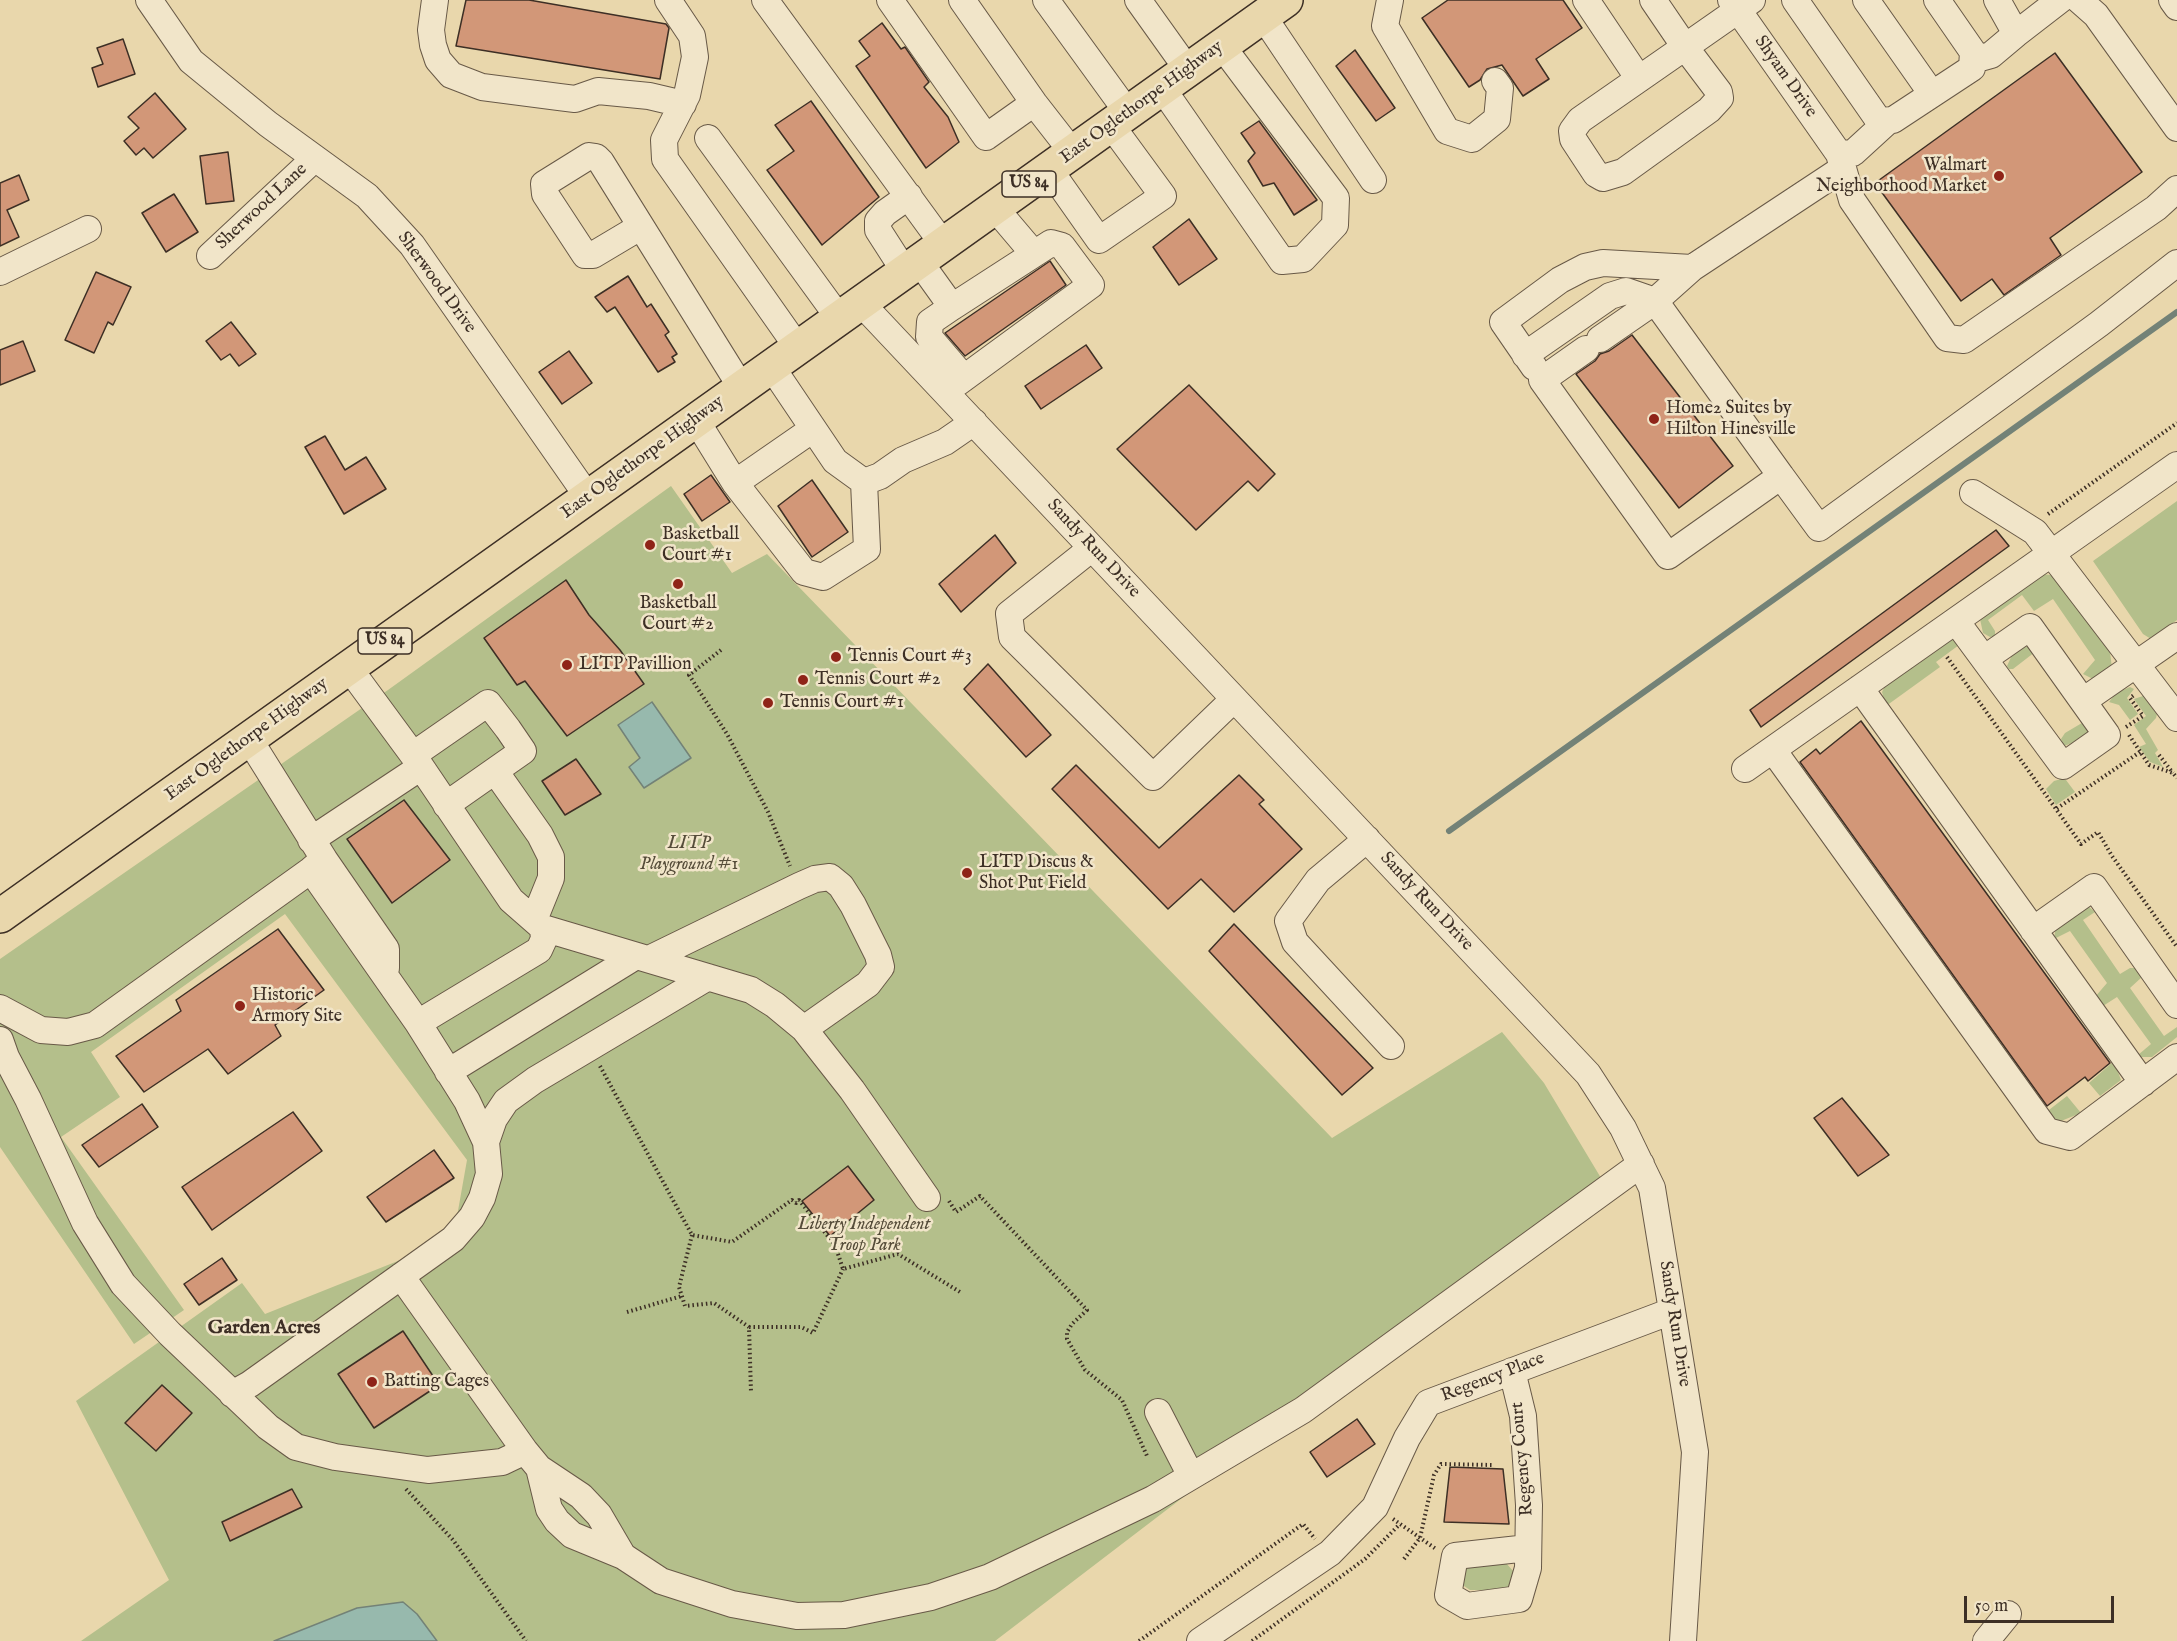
<!DOCTYPE html>
<style>
body{margin:0}
#map{position:relative;width:2177px;height:1641px;overflow:hidden;background:#e9d7ac;font-family:"IM FELL English",serif}
canvas{display:block}
.scale{position:absolute;left:1964px;top:1596px;width:150px;height:27px;box-sizing:border-box;border:3px solid #3d2f25;border-top:0;padding-left:8px;font-size:18px;line-height:21px;white-space:nowrap;color:#3d2f25;-webkit-text-stroke:4px #f1e5c9;paint-order:stroke}
</style>
<div id="map">
<canvas width="2177" height="1641"></canvas>
<div class="scale">50 m</div>
</div>
<script>
const g = document.querySelector('canvas').getContext('2d');
g.lineJoin = 'round';
function fillPath(path, color) { g.fillStyle = color; g.fill(path, 'evenodd'); }
const shape = rows => new Path2D(rows.map(r => 'M' + r).join(''));
function stroke(path, color, width, dash) { g.strokeStyle = color; g.lineWidth = width; g.lineCap = dash ? 'butt' : 'round'; g.setLineDash(dash || []); g.stroke(path); }
function label(font, color, halo, rows, align = 'center') {
  g.font = font + ' "IM FELL English",serif'; g.lineWidth = 5; g.setLineDash([]); g.textBaseline = 'middle'; g.strokeStyle = halo; g.fillStyle = color; for (const [text, x, y, turn = 0] of rows) {
    g.save(); g.translate(x, y); g.rotate((+turn || 0) * Math.PI / 180); g.textAlign = isNaN(turn) ? turn : align; if (halo) g.strokeText(text, 0, 0); g.fillText(text, 0, 0); g.restore();
  }
}
fillPath(shape([
 [671,486,732,573,767,554,1332,1138,1502,1032,1544,1083,1601,1178,995,1641,81,1641,169,1580,76,1401,242,1283,265,1314,453,1239,467,1160,285,914,91,1052,120,1097,61,1137,184,1310,134,1344,0,1147,0,959,388,690],
 [2177,501,2177,620,2151,639,2143,634,2093,561],
 [2042,574,2050,575,2058,579,2110,652,2112,668,2093,679,2083,674,2095,660,2053,599,2034,611,2022,595,1988,620,1995,631,1995,636,1990,637,1983,633,1980,619],
 [1956,638,1959,645,1936,662,1940,667,1886,706,1882,692,1885,686,1947,640],
 [2028,646,2033,648,2035,652,2013,669,2009,669,2007,666,2013,653],
 [2130,687,2134,689,2127,698,2138,714,2130,720,2119,705,2109,702,2116,693],
 [2143,696,2157,714,2156,718,2146,729,2158,750,2155,753,2163,767,2150,762,2139,747,2146,744,2134,725,2146,716,2134,699],
 [2087,720,2088,733,2083,739,2064,746,2061,739,2065,733],
 [2061,779,2066,780,2075,792,2056,805,2046,789,2054,781],
 [2088,906,2095,912,2083,920,2120,974,2130,968,2137,968,2142,977,2130,988,2164,1036,2177,1027,2177,1037,2152,1057,2139,1057,2138,1055,2151,1044,2117,997,2103,1006,2095,997,2107,983,2070,931,2054,939,2056,926],
 [2114,1061,2121,1080,2100,1096,2089,1083],
 [2067,1096,2081,1113,2061,1121,2051,1120,2045,1113],
 [1506,1563,1514,1572,1511,1587,1504,1590,1470,1590,1461,1584,1460,1568]
]), '#b4bf8b');
const water = shape([
 [652,702,691,758,644,788,629,767,640,758,618,725,652,702],
 [403,1602,417,1614,437,1641,274,1641,357,1608,403,1602]
]);
fillPath(water, '#97b9ad');
stroke(water, '#738277', 1.5);
stroke(shape([
 [1449,831,2177,312]
]), '#738277', 6);
const building = shape([
 [466,0,529,0,666,24,669,28,660,79,456,46,466,0],
 [1448,0,1563,0,1582,28,1536,59,1549,79,1523,96,1502,65,1487,69,1480,80,1469,87,1422,18,1448,0],
 [882,23,901,49,905,47,929,82,924,87,948,117,959,142,926,168,856,66,870,56,859,41,882,23],
 [123,39,135,74,98,87,92,68,103,64,97,48,123,39],
 [1355,50,1395,108,1376,121,1336,66,1355,50],
 [2055,53,2142,172,2050,238,2061,255,2004,295,1992,279,1961,301,1875,183,2055,53],
 [155,93,186,129,153,158,144,148,136,155,124,141,139,128,128,117,155,93],
 [811,101,879,197,822,245,767,170,794,151,775,125,811,101],
 [1259,121,1317,200,1294,215,1274,183,1263,186,1248,161,1255,153,1241,133,1259,121],
 [228,152,234,201,206,204,200,156,228,152],
 [19,175,29,200,7,210,19,237,0,246,0,183,19,175],
 [174,194,198,232,166,252,142,213,174,194],
 [1189,219,1217,259,1179,285,1153,247,1189,219],
 [1050,261,1066,285,965,356,945,333,1050,261],
 [96,272,131,287,113,325,108,322,94,353,65,340,96,272],
 [628,276,647,307,651,304,669,332,665,335,677,354,672,357,675,362,658,372,615,307,607,312,595,297,628,276],
 [231,322,256,354,239,366,230,354,221,360,206,341,231,322],
 [1632,335,1733,466,1679,508,1576,374,1595,361,1600,354,1609,351,1632,335],
 [23,341,35,371,0,385,0,350,23,341],
 [1086,345,1102,368,1041,409,1025,386,1086,345],
 [569,351,592,383,562,404,539,372,569,351],
 [1189,385,1275,474,1258,491,1248,481,1196,530,1117,449,1189,385],
 [325,436,345,470,366,457,386,489,344,514,305,447,325,436],
 [711,475,730,502,702,521,684,494,711,475],
 [812,480,848,532,812,557,778,506,812,480],
 [1996,530,2009,546,1761,727,1750,710,1996,530],
 [995,535,1016,563,961,612,939,584,995,535],
 [566,580,589,615,620,650,644,684,567,736,525,681,517,685,484,638,566,580],
 [988,664,1051,735,1026,757,964,689,988,664],
 [1861,721,2110,1063,2088,1081,2085,1077,2047,1106,1800,762,1816,749,1820,754,1861,721],
 [576,759,601,794,565,815,542,781,576,759],
 [1076,765,1159,848,1239,775,1264,800,1259,804,1302,849,1234,912,1201,879,1168,909,1052,789,1076,765],
 [404,800,450,860,392,903,347,839,404,800],
 [1234,924,1373,1068,1342,1095,1209,951,1234,924],
 [278,929,324,990,275,1025,281,1036,228,1074,208,1049,144,1092,116,1056,181,1011,176,1000,278,929],
 [1842,1098,1889,1155,1858,1176,1814,1118,1842,1098],
 [142,1104,158,1127,99,1167,82,1145,142,1104],
 [293,1112,322,1151,212,1230,182,1187,293,1112],
 [434,1150,454,1178,386,1222,367,1197,434,1150],
 [848,1166,874,1200,830,1236,802,1201,848,1166],
 [222,1258,237,1280,199,1305,184,1284,222,1258],
 [403,1331,439,1385,374,1428,338,1374,403,1331],
 [162,1385,192,1413,156,1451,125,1423,162,1385],
 [1357,1419,1375,1444,1327,1477,1310,1452,1357,1419],
 [1450,1467,1503,1469,1509,1524,1444,1522,1450,1467],
 [292,1489,302,1507,230,1541,222,1522,292,1489]
]);
fillPath(building, '#d29778');
stroke(building, '#3d2f25', 1.5);
const minor = shape([
 [149,0,191,61,268,124,367,196,412,245,588,497],
 [435,0,431,30,433,45,438,60,451,75,482,87,559,97,575,99,598,91,649,96,683,104],
 [668,0,692,36,695,57,687,95,664,140,665,159,798,348],
 [765,0,943,244],
 [890,0,986,137,1034,103],
 [962,0,1034,103,1073,153],
 [1046,0,1128,113],
 [1138,0,1188,70],
 [1390,0,1385,26,1447,131,1472,139,1497,119,1500,88,1495,81],
 [1586,0,1639,79],
 [1653,0,1685,47,1719,92,1720,98,1709,110,1623,172,1603,178,1596,174,1573,139,1572,131,1580,120,1685,47,1738,10,1752,0],
 [1731,0,1839,154,1852,200,1947,338,1964,340,2156,208,2177,189],
 [1795,0,1879,121,1893,120,1972,68,1973,52,1937,0],
 [1866,0,1932,94],
 [2079,0,2096,15,2177,128],
 [2172,0,2177,7],
 [1263,16,1373,180],
 [2016,34,2060,0],
 [1973,60,1991,55,2016,34,1997,0],
 [1162,88,1282,261,1303,259,1335,225,1336,198,1222,46],
 [708,138,839,318],
 [1839,154,1853,153,1888,121],
 [1049,169,1099,240,1163,196,1111,125],
 [640,227,593,255,585,255,545,194,544,184,589,156,596,157,601,162,741,387],
 [210,256,314,159],
 [919,261,952,307,930,322,929,337,964,378],
 [0,272,88,229],
 [905,272,878,230,878,221,885,213,909,196],
 [861,303,1588,1074,1623,1128,1652,1188,1695,1452,1683,1641],
 [952,307,1034,254],
 [1600,339,1655,301,1692,268,1842,169],
 [1525,355,1610,296,1626,291,1655,301,1781,476,1668,556,1542,380,1586,349],
 [771,366,835,461,864,482,880,476,903,460,945,442,974,422],
 [1534,367,1503,322,1560,280,1585,267,1603,263,1692,268],
 [945,392,1091,285,1062,246,1051,243,1034,254,995,208],
 [696,420,735,483,804,572,823,577,867,549,864,482],
 [1781,476,1819,528,2099,324,2177,263],
 [735,483,813,429],
 [1973,493,2035,532,2177,718],
 [1092,548,1009,614,1012,637,1153,777,1234,699],
 [1956,621,1984,659,2063,766,2107,735,2030,627,1984,659],
 [349,668,413,755,511,900,543,928,751,990,775,1005,804,1029,852,1090,927,1198],
 [1860,688,2143,1083],
 [2083,701,2177,636],
 [1773,750,2047,1131,2070,1137,2177,1057],
 [413,755,488,703,508,729,523,751,446,805],
 [1745,769,2177,465],
 [495,771,540,835,551,857,551,878,534,920],
 [1367,839,1318,880,1288,921,1295,942,1391,1046],
 [311,840,421,767],
 [324,859,386,949,386,968],
 [2033,930,2094,887,2177,1005],
 [649,959,799,886,815,879,830,877,841,886,853,905,878,955,881,967,868,984,804,1029],
 [0,1008,41,1030,68,1032,95,1025,311,870],
 [418,1023,539,950,544,939,543,928],
 [0,1040,6,1057,28,1099,85,1223,123,1284,170,1334,268,1427,296,1447,335,1457,428,1470,502,1462,525,1451],
 [448,1072,636,956],
 [486,1142,494,1119,506,1101,535,1080,708,977],
 [401,1276,525,1451,539,1468,581,1496,599,1515,623,1556,661,1581,732,1604,797,1616,844,1615,931,1597,990,1577,1153,1499,1303,1410,1641,1164],
 [1512,1371,1523,1416,1529,1505,1528,1568,1519,1599,1467,1606,1448,1595,1455,1556,1528,1548],
 [232,1394,250,1384,453,1239,472,1217,482,1198,489,1174,486,1142,467,1101,418,1023,311,870,324,859,249,739],
 [1158,1412,1191,1476],
 [539,1468,549,1509,557,1521,572,1535,623,1556],
 [1200,1641,1330,1553,1375,1507,1407,1438,1428,1403,1672,1311],
 [1986,1641,2008,1614]
]);
const highway = shape([
 [0,916,1286,0]
]);
stroke(minor, '#685947', 28);
stroke(highway, '#3d2f25', 36);
stroke(shape([
 [2048,514,2177,423],
 [721,650,689,675,727,734,768,812,790,866],
 [1947,657,2056,809],
 [2126,727,2143,716,2130,698,2134,695],
 [2129,735,2149,765,2173,773,2177,778],
 [2140,752,2056,809,2081,844,2098,832,2112,856,2177,947],
 [2159,755,2173,773],
 [600,1066,692,1235,732,1242,792,1200,796,1203,799,1200,835,1245,843,1269,898,1254,960,1292],
 [949,1201,956,1212,980,1196,1087,1310,1072,1324,1067,1332,1067,1339,1085,1370,1122,1400,1147,1456],
 [692,1235,679,1287,685,1306,714,1303,749,1327,751,1392],
 [627,1312,682,1296],
 [749,1327,801,1327,813,1333,843,1269],
 [406,1489,453,1540,526,1641],
 [1393,1519,1436,1549],
 [1404,1559,1420,1538,1434,1475,1441,1464,1493,1465],
 [1139,1641,1303,1524,1315,1539],
 [1252,1641,1365,1559,1400,1524]
]), '#3d2f25', 4, [1.5, 3]);
stroke(minor, '#f1e5c9', 26);
stroke(highway, '#e9d7ac', 33);
for (const [x, y, r, color] of [
 [1999,176,6,"#8f2418"],
 [1654,419,6,"#8f2418"],
 [650,545,6,"#8f2418"],
 [678,584,6,"#8f2418"],
 [836,657,6,"#8f2418"],
 [567,665,6,"#8f2418"],
 [803,680,6,"#8f2418"],
 [768,703,6,"#8f2418"],
 [967,873,6,"#8f2418"],
 [240,1006,6,"#8f2418"],
 [372,1382,6,"#8f2418"]
]) { const dot = new Path2D(); dot.arc(x, y, r, 0, 2 * Math.PI); g.fillStyle = color; g.fill(dot); stroke(dot, '#f1e5c9', 2); }
for (const [x, y, w] of [
 [1029,184,54],
 [385,641,54]
]) { const box = new Path2D(); box.roundRect(x - w / 2, y - 13, w, 26, 4.5); g.fillStyle = '#f1e5c9'; g.fill(box); stroke(box, '#3d2f25', 1.5); }
label('bold 16px', '#3d2f25', null, [
 ["US 84",1029,184],
 ["US 84",385,641]
]);
label('18px', '#3d2f25', '#f1e5c9', [
 ["Shyam Drive",1785,77,55],
 ["East Oglethorpe Highway",1142,103,-36],
 ["Sherwood Lane",262,207,-43],
 ["Sherwood Drive",436,283,54],
 ["East Oglethorpe Highway",643,458,-36],
 ["Sandy Run Drive",1093,549,47],
 ["East Oglethorpe Highway",247,740,-36],
 ["Sandy Run Drive",1426,902,47],
 ["Sandy Run Drive",1674,1324,81],
 ["Regency Place",1493,1378,-21],
 ["Regency Court",1523,1459,-95]
]);
label('18px', '#3d2f25', '#f1e5c9', [
 ["Walmart",1987,166,"right"],
 ["Neighborhood Market",1987,187,"right"],
 ["Home2 Suites by",1666,409],
 ["Hilton Hinesville",1666,430],
 ["Basketball",662,535],
 ["Court #1",662,556],
 ["Basketball",678,604,"center"],
 ["Court #2",678,625,"center"],
 ["Tennis Court #3",848,657],
 ["LITP Pavillion",579,665],
 ["Tennis Court #2",815,680],
 ["Tennis Court #1",780,703],
 ["LITP Discus &",979,863],
 ["Shot Put Field",979,884],
 ["Historic",252,996],
 ["Armory Site",252,1017],
 ["Batting Cages",384,1382]
], 'left');
label('italic 18px', '#554c39', '#f1e5c9', [
 ["LITP",689,844],
 ["Playground #1",689,865],
 ["Liberty Independent",864,1225],
 ["Troop Park",864,1246]
]);
label('bold 20px', '#3d2f25', '#f1e5c9', [
 ["Garden Acres",264,1329]
]);
</script>
